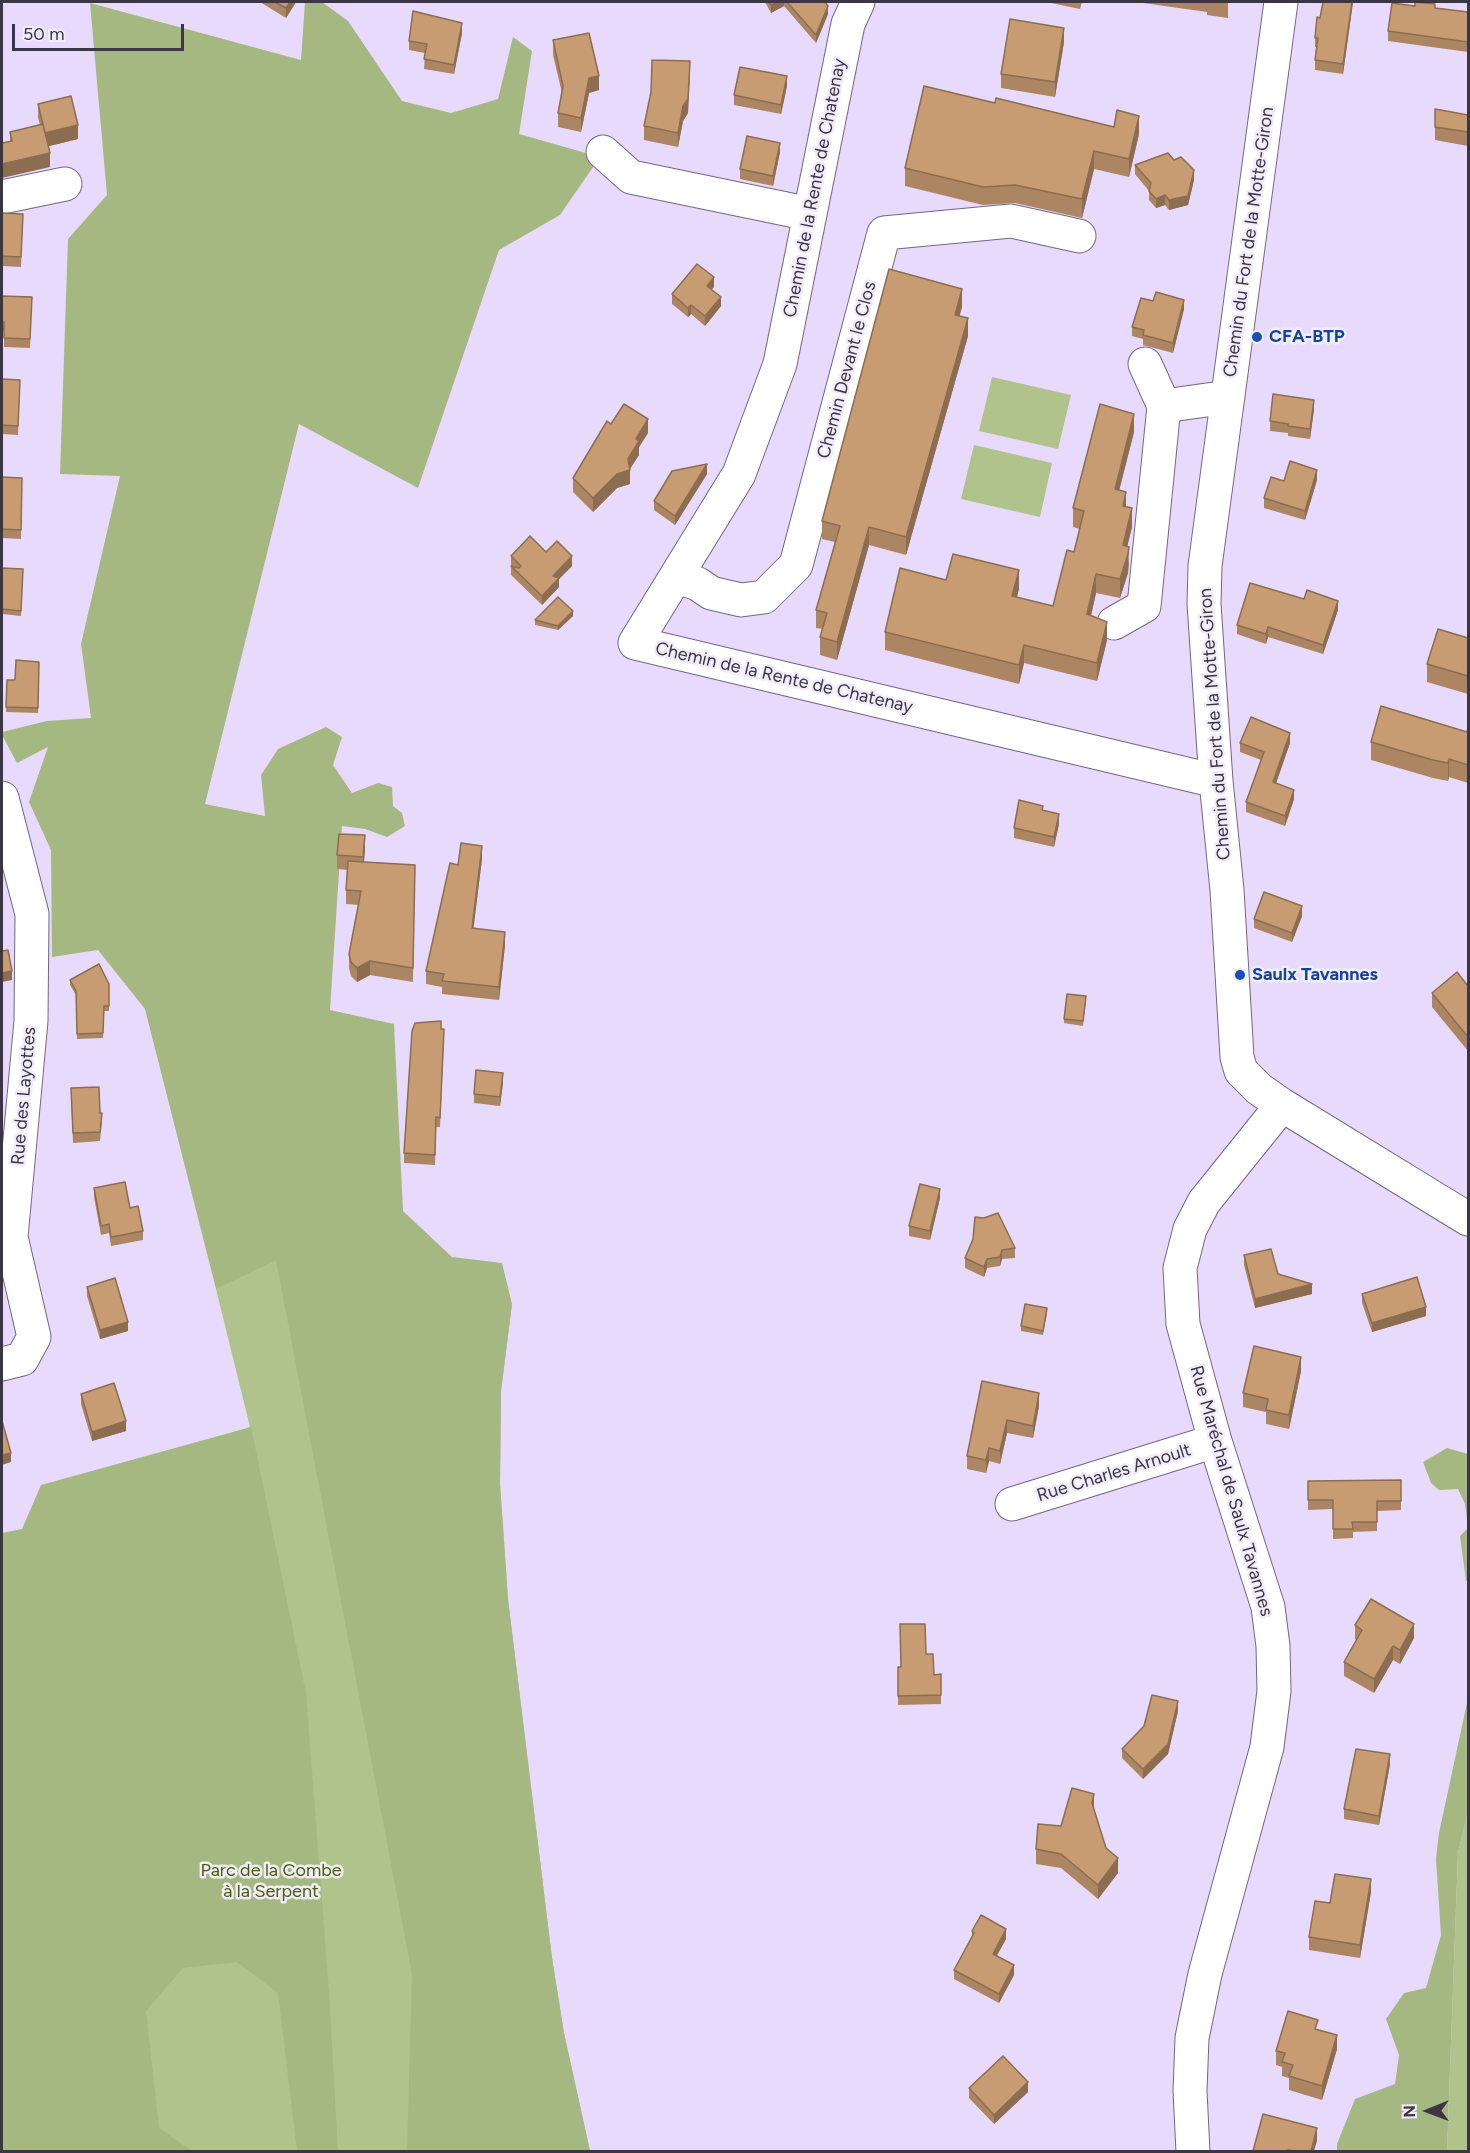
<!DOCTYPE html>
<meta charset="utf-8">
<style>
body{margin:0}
#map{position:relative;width:1470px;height:2153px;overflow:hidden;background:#e8dafd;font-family:Figtree,sans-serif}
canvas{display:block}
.frame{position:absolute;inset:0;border:3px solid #3b3644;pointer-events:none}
.north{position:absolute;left:1398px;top:2081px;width:60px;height:60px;-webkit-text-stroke:4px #f1ecfa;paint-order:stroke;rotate:269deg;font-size:16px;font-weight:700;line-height:24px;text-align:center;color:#3b3644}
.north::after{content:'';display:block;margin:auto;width:21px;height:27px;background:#3b3644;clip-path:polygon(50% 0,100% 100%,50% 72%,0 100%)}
.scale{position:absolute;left:12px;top:24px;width:172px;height:27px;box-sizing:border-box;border:3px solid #3b3644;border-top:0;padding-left:8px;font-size:18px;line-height:21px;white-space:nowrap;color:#3b3644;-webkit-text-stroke:4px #f1ecfa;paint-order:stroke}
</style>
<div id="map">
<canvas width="1470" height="2153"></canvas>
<div class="frame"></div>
<div class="north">N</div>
<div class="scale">50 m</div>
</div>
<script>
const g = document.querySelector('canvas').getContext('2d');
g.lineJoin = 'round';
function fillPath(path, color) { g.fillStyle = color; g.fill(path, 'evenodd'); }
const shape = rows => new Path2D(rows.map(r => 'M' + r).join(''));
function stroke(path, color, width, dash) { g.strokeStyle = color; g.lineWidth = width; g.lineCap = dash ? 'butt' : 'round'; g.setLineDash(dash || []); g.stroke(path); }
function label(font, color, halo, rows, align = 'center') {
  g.font = font + ' Figtree,sans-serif'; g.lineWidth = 5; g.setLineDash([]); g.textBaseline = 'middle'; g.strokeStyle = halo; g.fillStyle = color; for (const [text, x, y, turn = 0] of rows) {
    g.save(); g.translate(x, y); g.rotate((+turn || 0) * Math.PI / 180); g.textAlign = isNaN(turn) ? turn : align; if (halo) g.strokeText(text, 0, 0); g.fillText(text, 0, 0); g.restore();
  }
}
fillPath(shape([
 [992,377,1071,395,1058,449,979,431],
 [974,445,1052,463,1040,517,961,499],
 [252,1215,512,1304,501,1391,500,1484,508,1599,552,1958,564,2033,590,2151,2,2151,2,1540,250,1427,216,1289],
 [1468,1811,1468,2151,1447,2152,1458,1853]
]), '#b0c38c');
fillPath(shape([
 [305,2,322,2,348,21,402,101,451,113,498,99,513,37,532,51,519,134,600,157,560,215,499,250,418,488,299,424,205,804,265,816,261,775,278,749,326,727,342,737,333,765,352,793,378,783,392,787,393,806,402,813,405,826,387,837,365,829,342,826,330,1010,394,1024,403,1211,452,1257,502,1263,512,1304,501,1391,500,1484,508,1599,552,1958,564,2033,590,2151,407,2151,412,1974,276,1260,216,1289,145,1009,98,950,52,957,51,850,29,802,48,747,17,763,2,735,2,732,47,721,91,718,81,644,120,476,60,474,68,239,107,195,90,3,301,60],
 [251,1427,306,1693,329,1992,338,2151,297,2151,278,1993,237,1962,183,1968,146,2011,159,2128,192,2151,2,2151,2,1533,22,1529,41,1485],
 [1447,1448,1468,1454,1468,1580,1466,1581,1460,1536,1468,1528,1465,1504,1458,1489,1439,1490,1431,1483,1423,1462],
 [1468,1698,1468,1811,1458,1853,1447,2151,1337,2151,1337,2144,1355,2099,1395,2084,1399,2055,1386,2019,1404,1993,1426,1988,1441,1935,1436,1859,1439,1833]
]), '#a6b881');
const minor = shape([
 [858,2,848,24,780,364,739,474,635,643,1216,781],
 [1281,2,1205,566,1204,604,1216,781,1227,890,1237,1057,1241,1071,1259,1089,1282,1105,1468,1219],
 [603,152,631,177,810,214],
 [2,197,65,184],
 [1145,364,1164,406],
 [677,577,698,584,711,593,741,600,764,597,796,565,884,233,1011,221,1079,236],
 [1114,623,1144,606,1164,406,1228,397],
 [2,798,32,914,31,1021,11,1237,34,1337,22,1359,2,1364],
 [1012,1504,1215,1441],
 [1193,2152,1190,2091,1192,2038,1205,1974,1267,1747,1274,1691,1273,1646,1268,1607,1215,1441,1183,1324,1180,1268,1190,1229,1204,1202,1282,1105]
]);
stroke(minor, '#736685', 35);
stroke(minor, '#fff', 33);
fillPath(shape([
 [260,2,296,2,286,18],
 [765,2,825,2,828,14,816,43,784,6,771,13],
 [1046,2,1082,2,1080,9],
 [1136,2,1228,2,1228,18,1207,15,1207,12],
 [1323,2,1353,2,1343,74,1315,70,1315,60,1316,47,1315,47,1315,38,1320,18],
 [1435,8,1468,12,1468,52,1388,41,1388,31],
 [462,33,454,74,424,69,425,53,409,50,409,41],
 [553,40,599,90,589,93,581,132,558,127,558,113,562,93,553,55],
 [1064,42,1055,97,1001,88,1001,74],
 [690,75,688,113,683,121,678,147,644,140,644,126],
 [787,86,781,114,734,105,734,95],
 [995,103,1139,134,1129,177,1094,169,1082,218,1015,203,983,205,905,186,905,168],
 [38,104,78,139,49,146,50,167,10,141,10,132,40,125,38,118],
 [1435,109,1468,115,1468,146,1435,140],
 [780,152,773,186,740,179,740,169],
 [1174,160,1194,180,1188,205,1169,210,1165,205,1156,208,1149,200,1149,191,1135,174,1135,165],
 [2,213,23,214,21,267,3,266,2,263],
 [714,287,712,289,721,306,705,326,691,314,688,317,672,304,672,294],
 [2,296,32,297,30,348,4,347,4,331,2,331],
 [962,307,959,316,968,336,906,555,869,545,837,660,820,655,820,637,823,629,816,628,816,610,835,542,822,539,822,521],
 [1184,309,1173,353,1143,345,1143,339,1132,336,1132,327],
 [2,379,20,380,18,435,2,434],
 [1314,409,1310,439,1288,436,1288,433,1270,431,1270,421],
 [611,424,648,433,639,447,639,455,630,469,630,484,617,488,593,512,573,492,573,478],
 [1134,432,1119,490,1126,507,1132,527,1127,546,1129,565,1128,573,1120,598,1096,593,1091,616,1107,640,1097,681,1024,663,1019,684,885,650,885,632,946,580,1019,589,1017,597,1053,606,1074,552,1080,529,1073,527,1073,508],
 [707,474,675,525,654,510,654,501],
 [2,477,22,478,21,539,2,538],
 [1317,480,1305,520,1264,508,1264,498,1284,481],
 [546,552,572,566,559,579,559,587,542,605,511,575,511,556],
 [2,568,23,569,21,616,2,614],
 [1338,610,1323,654,1268,637,1266,644,1237,634,1237,625],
 [573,616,558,630,535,625,535,620],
 [1468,638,1468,694,1427,682,1427,664],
 [39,662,38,713,6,712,7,680,15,680],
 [1468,728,1468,783,1449,777,1448,781,1433,778,1371,760,1371,742,1467,732],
 [1240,743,1290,743,1276,783,1294,799,1285,826,1246,812,1246,802,1261,760,1240,752],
 [1043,811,1059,824,1054,847,1014,838,1014,828],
 [365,849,364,862,415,865,413,982,370,975,357,982,351,976,349,968,349,954,359,905,346,904,346,890,348,870,337,869,337,855],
 [482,859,473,928,505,945,499,1000,442,994,442,987,426,984,426,971,458,865],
 [1302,916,1292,942,1254,928,1254,919],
 [70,980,109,984,109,1011,104,1011,103,1038,77,1039,76,995,70,985],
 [1468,986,1468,1051,1432,1007,1432,993],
 [1086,1001,1083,1026,1064,1023,1064,1019],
 [441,1029,444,1039,440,1127,436,1127,435,1165,404,1163,404,1153],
 [503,1083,500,1106,474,1103,474,1094],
 [71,1097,100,1113,102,1122,100,1141,73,1143],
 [94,1188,130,1208,143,1231,143,1240,111,1246,109,1233,101,1235,94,1197],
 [940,1198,930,1240,909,1236,909,1226],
 [984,1218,1015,1248,1015,1258,1002,1259,1000,1266,987,1268,984,1277,965,1268,965,1258],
 [1244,1255,1278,1274,1312,1294,1255,1308,1244,1265],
 [87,1287,128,1331,100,1339,87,1296],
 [1362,1294,1426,1316,1372,1332,1362,1303],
 [1047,1313,1043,1335,1021,1331,1021,1326],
 [1301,1371,1289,1429,1266,1424,1266,1412,1243,1407,1243,1393],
 [982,1381,1039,1406,1033,1438,1007,1433,1000,1464,989,1461,986,1473,967,1469,967,1456],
 [81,1394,126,1431,92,1441,81,1404],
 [1401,1480,1401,1510,1377,1511,1377,1531,1353,1532,1353,1538,1333,1539,1333,1509,1308,1510,1308,1481],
 [1355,1625,1414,1638,1400,1664,1393,1660,1374,1693,1344,1676,1344,1662,1356,1640,1355,1639],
 [926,1654,934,1675,941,1674,941,1704,898,1705,898,1667,901,1667],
 [1178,1711,1168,1754,1143,1779,1122,1758,1122,1749],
 [1390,1764,1379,1825,1344,1819,1344,1809],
 [1094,1808,1094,1810,1106,1848,1118,1873,1098,1899,1061,1868,1036,1864,1036,1849,1061,1826],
 [1371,1892,1360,1958,1309,1950,1309,1937,1330,1903],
 [972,1931,1006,1939,996,1956,1014,1975,999,2003,954,1979,954,1970,972,1936],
 [1318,2030,1337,2049,1322,2100,1289,2090,1289,2078,1282,2076,1282,2067,1276,2065,1276,2051],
 [969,2088,1028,2092,994,2124,969,2098]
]), '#ac8662');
fillPath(shape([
 [290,2,296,2,286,18,286,8],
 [777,2,784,2,784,6,771,13,771,5],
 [1352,2,1353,2,1343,74,1343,64],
 [828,6,828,14,816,43,816,35],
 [462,23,462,33,454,74,454,65],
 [1064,28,1064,42,1055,97,1055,82],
 [690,61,688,113,683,121,678,147,678,133],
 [599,76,599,90,589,93,581,132,581,118,589,78],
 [787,76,787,86,781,114,781,105],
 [1139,116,1139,134,1129,177,1129,159],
 [78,125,78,139,45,147,45,133],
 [780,143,780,152,773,186,773,176],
 [1094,151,1094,169,1082,218,1082,199],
 [50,153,50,167,2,178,2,164],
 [1194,170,1194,180,1188,205,1169,210,1169,200],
 [1165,195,1165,205,1156,208,1156,199],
 [714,277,714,287,707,295,707,286],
 [962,289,962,307,955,333,955,315],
 [721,297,721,306,705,326,705,316],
 [1184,300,1184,309,1173,353,1173,343],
 [691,305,691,314,688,317,688,308],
 [968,318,968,336,906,555,906,537],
 [1314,400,1314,409,1310,439,1310,429],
 [1134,414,1134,432,1115,507,1115,489],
 [648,419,648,433,639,447,639,455,629,470,630,470,630,484,617,488,593,512,593,498,617,474,628,459,636,439],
 [707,464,707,474,675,525,675,516],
 [1317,470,1317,480,1305,520,1305,511],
 [1126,492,1126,511,1123,506],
 [1132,508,1132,527,1123,564,1123,545],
 [869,527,869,545,837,660,837,642],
 [1129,547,1128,573,1120,598,1120,579],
 [572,556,572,566,559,579,559,587,542,605,542,596,553,576],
 [1019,570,1019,589,1012,614,1012,596],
 [1096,574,1096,593,1087,633,1087,614],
 [1338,601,1338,610,1323,654,1323,645],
 [573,611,573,616,558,630,558,626],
 [1107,622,1107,640,1097,681,1097,663],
 [1268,627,1268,637,1266,644,1266,634],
 [1024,645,1024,663,1019,684,1019,665],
 [1290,733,1290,743,1273,792,1273,782],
 [1449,759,1449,777,1448,781,1448,763],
 [1294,790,1294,799,1285,826,1285,816],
 [1059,814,1059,824,1054,847,1054,837],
 [365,835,365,849,363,871,363,857],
 [482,846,482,859,472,941,472,928],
 [1302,906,1302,916,1292,942,1292,933],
 [505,932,505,945,499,1000,499,987],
 [370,961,370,975,357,982,357,968],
 [12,971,12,980,2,982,2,973],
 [503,1073,503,1083,500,1106,500,1097],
 [940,1189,940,1198,930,1240,930,1231],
 [1002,1250,1002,1259,1000,1266,1000,1257],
 [987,1259,987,1268,984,1277,984,1267],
 [1312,1284,1312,1294,1255,1308,1255,1299],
 [1426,1307,1426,1316,1372,1332,1372,1323],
 [128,1322,128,1331,100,1339,100,1330],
 [1301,1357,1301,1371,1289,1429,1289,1415],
 [1039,1393,1039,1406,1033,1438,1033,1426],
 [1007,1420,1007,1433,1000,1464,1000,1451],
 [126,1421,126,1431,92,1441,92,1432],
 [989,1448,989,1461,986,1473,986,1460],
 [11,1453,11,1462,2,1465,2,1455],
 [1414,1624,1414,1638,1400,1664,1400,1650],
 [1393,1646,1393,1660,1374,1693,1374,1679],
 [1178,1701,1178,1711,1168,1754,1143,1779,1143,1769],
 [1390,1754,1390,1764,1379,1825,1379,1816],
 [1094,1794,1094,1808,1092,1817,1092,1803],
 [1118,1858,1118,1873,1098,1899,1098,1885],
 [1371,1879,1371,1892,1360,1958,1360,1945],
 [1006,1929,1006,1939,993,1963,993,1954],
 [1014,1965,1014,1975,999,2003,999,1994],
 [1337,2035,1337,2049,1322,2100,1322,2086],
 [1028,2082,1028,2092,994,2124,994,2115],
 [1317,2128,1317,2141,1314,2151,1311,2151]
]), '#8c6d50');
const building = shape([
 [275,2,290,2,286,8,275,2],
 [769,2,777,2,771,5,769,2],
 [787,2,825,2,828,6,816,35,787,2],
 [1323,2,1352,2,1343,64,1315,60,1318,38,1315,38,1317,17,1320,18,1323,2],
 [1415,2,1435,4,1435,8,1468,12,1468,42,1388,31,1392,3,1415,6,1415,2],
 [413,11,462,23,454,65,424,59,427,44,409,41,413,11],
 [1010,19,1064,28,1055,82,1001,74,1010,19],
 [589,33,599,76,589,78,581,118,558,113,563,86,553,40,589,33],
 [652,60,690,61,688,99,683,106,678,133,644,126,651,92,652,60],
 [740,67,787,76,781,105,734,95,740,67],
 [924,86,995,103,996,98,1114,127,1117,110,1139,116,1129,159,1094,151,1082,199,1015,185,983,187,905,168,924,86],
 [71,96,78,125,45,133,38,104,71,96],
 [1435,109,1468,115,1468,132,1435,127,1435,109],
 [43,124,50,153,2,164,2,143,12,141,10,132,43,124],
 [747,136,780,143,773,176,740,169,747,136],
 [1168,153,1174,160,1181,157,1194,170,1188,196,1169,200,1165,195,1156,199,1149,191,1151,183,1135,165,1168,153],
 [2,213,23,214,21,257,3,256,2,254,2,213],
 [697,264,714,277,707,286,721,297,705,316,691,305,688,308,672,294,697,264],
 [889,269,962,289,955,315,968,318,906,537,869,527,837,642,820,637,827,613,816,610,840,526,822,521,889,269],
 [1156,292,1184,300,1173,343,1143,335,1144,330,1132,327,1141,298,1153,301,1156,292],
 [2,296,32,297,30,339,4,338,4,322,2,322,2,296],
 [2,379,20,380,18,426,2,425,2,379],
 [1273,394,1314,400,1310,429,1288,426,1288,424,1270,421,1273,394],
 [624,404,648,419,636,439,639,441,628,459,630,470,617,474,593,498,573,478,607,421,611,424,624,404],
 [1100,404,1134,414,1115,489,1126,492,1123,506,1132,508,1123,545,1129,547,1128,554,1120,579,1096,574,1087,614,1107,622,1097,663,1024,645,1019,665,885,632,900,568,946,580,953,554,1019,570,1012,596,1053,606,1067,550,1074,552,1084,511,1073,508,1100,404],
 [1290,461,1317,470,1305,511,1264,498,1271,477,1284,481,1290,461],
 [707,464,675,516,654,501,672,471,707,464],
 [2,477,22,478,21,530,2,529,2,477],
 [530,536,546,552,557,541,572,556,553,576,559,578,542,596,511,566,519,568,521,566,511,556,530,536],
 [2,568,23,569,21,611,2,609,2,568],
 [1250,583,1304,599,1307,590,1338,601,1323,645,1268,627,1266,634,1237,625,1250,583],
 [558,597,573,611,558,626,535,620,558,597],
 [1438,629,1468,638,1468,676,1427,664,1438,629],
 [16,660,39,662,38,708,6,707,7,680,15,680,16,660],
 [1381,706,1467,732,1468,728,1468,765,1449,759,1448,763,1433,760,1371,742,1381,706],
 [1251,717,1290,733,1273,782,1294,790,1285,816,1246,802,1264,752,1240,743,1251,717],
 [1019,800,1043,806,1042,810,1059,814,1054,837,1014,828,1019,800],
 [339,834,365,835,363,857,337,855,339,834],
 [461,843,482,846,472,928,505,932,499,987,442,981,444,974,426,971,450,863,458,865,461,843],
 [348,861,415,865,413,968,370,961,357,968,351,962,349,954,361,891,346,890,348,861],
 [1264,892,1302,906,1292,933,1254,919,1264,892],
 [8,950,12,971,2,973,2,951,8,950],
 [99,964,109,984,109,1006,104,1006,103,1033,77,1034,76,991,70,980,99,964],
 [1457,972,1468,986,1468,1037,1432,993,1457,972],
 [1067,994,1086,996,1083,1021,1064,1019,1067,994],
 [441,1021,441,1029,444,1029,440,1118,436,1117,435,1155,404,1153,412,1031,415,1023,441,1021],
 [476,1070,503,1073,500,1097,474,1094,476,1070],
 [99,1087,100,1113,102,1113,100,1132,73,1133,71,1088,99,1087],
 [125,1182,130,1208,138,1206,143,1231,111,1237,109,1224,101,1226,94,1188,125,1182],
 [920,1184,940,1189,930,1231,909,1226,920,1184],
 [998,1213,1015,1248,1002,1250,1000,1257,987,1259,984,1267,965,1258,973,1239,975,1217,984,1218,998,1213],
 [1271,1249,1278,1274,1312,1284,1255,1299,1244,1255,1271,1249],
 [1417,1277,1426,1307,1372,1323,1362,1294,1417,1277],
 [115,1278,128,1322,100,1330,87,1287,115,1278],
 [1025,1304,1047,1308,1043,1331,1021,1326,1025,1304],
 [1254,1346,1301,1357,1289,1415,1266,1410,1268,1399,1243,1393,1254,1346],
 [982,1381,1039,1393,1033,1426,1007,1420,1000,1451,989,1448,986,1460,967,1456,982,1381],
 [114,1383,126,1421,92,1432,81,1394,114,1383],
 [2,1421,11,1453,2,1455,2,1421],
 [1401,1480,1401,1501,1377,1501,1377,1522,1352,1522,1353,1529,1333,1529,1333,1500,1308,1500,1308,1481,1401,1480],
 [1371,1599,1414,1624,1400,1650,1393,1646,1374,1679,1344,1662,1362,1630,1355,1625,1371,1599],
 [900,1624,925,1624,926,1654,933,1654,934,1675,941,1674,941,1695,898,1696,898,1667,901,1667,900,1624],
 [1152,1695,1178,1701,1168,1744,1143,1769,1122,1749,1144,1726,1152,1695],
 [1356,1749,1390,1754,1379,1816,1344,1809,1356,1749],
 [1072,1788,1094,1794,1092,1803,1106,1848,1118,1858,1098,1885,1061,1854,1036,1849,1038,1824,1061,1826,1072,1788],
 [1335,1874,1371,1879,1360,1945,1309,1937,1315,1901,1330,1903,1335,1874],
 [981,1915,1006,1929,993,1954,1014,1965,999,1994,954,1970,974,1933,972,1931,981,1915],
 [1288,2011,1318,2020,1315,2029,1337,2035,1322,2086,1289,2076,1293,2065,1282,2062,1285,2053,1276,2051,1288,2011],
 [1003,2056,1028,2082,994,2115,969,2088,1003,2056],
 [1263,2114,1317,2128,1311,2151,1295,2151,1288,2150,1287,2151,1253,2151,1263,2114]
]);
fillPath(building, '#c89c72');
stroke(building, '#8c6d50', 1.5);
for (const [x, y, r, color] of [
 [1257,337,6,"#1a4fb4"],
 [1240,975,6,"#1a4fb4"]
]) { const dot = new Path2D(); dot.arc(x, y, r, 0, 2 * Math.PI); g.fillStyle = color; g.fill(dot); stroke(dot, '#f1ecfa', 2); }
label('18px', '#3b3644', '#f1ecfa', [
 ["Chemin de la Rente de Chatenay",815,188,-79],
 ["Chemin du Fort de la Motte-Giron",1249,242,-82],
 ["Chemin Devant le Clos",847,370,-75],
 ["Chemin de la Rente de Chatenay",784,678,13],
 ["Chemin du Fort de la Motte-Giron",1215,724,-94],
 ["Rue des Layottes",24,1096,-85],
 ["Rue Charles Arnoult",1114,1473,-17],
 ["Rue Maréchal de Saulx Tavannes",1231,1491,74]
]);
label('bold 18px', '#164399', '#f1ecfa', [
 ["CFA-BTP",1269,337],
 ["Saulx Tavannes",1252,975]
], 'left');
label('18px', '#4a5f07', '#f1ecfa', [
 ["Parc de la Combe",271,1871],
 ["à la Serpent",271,1892]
]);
</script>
